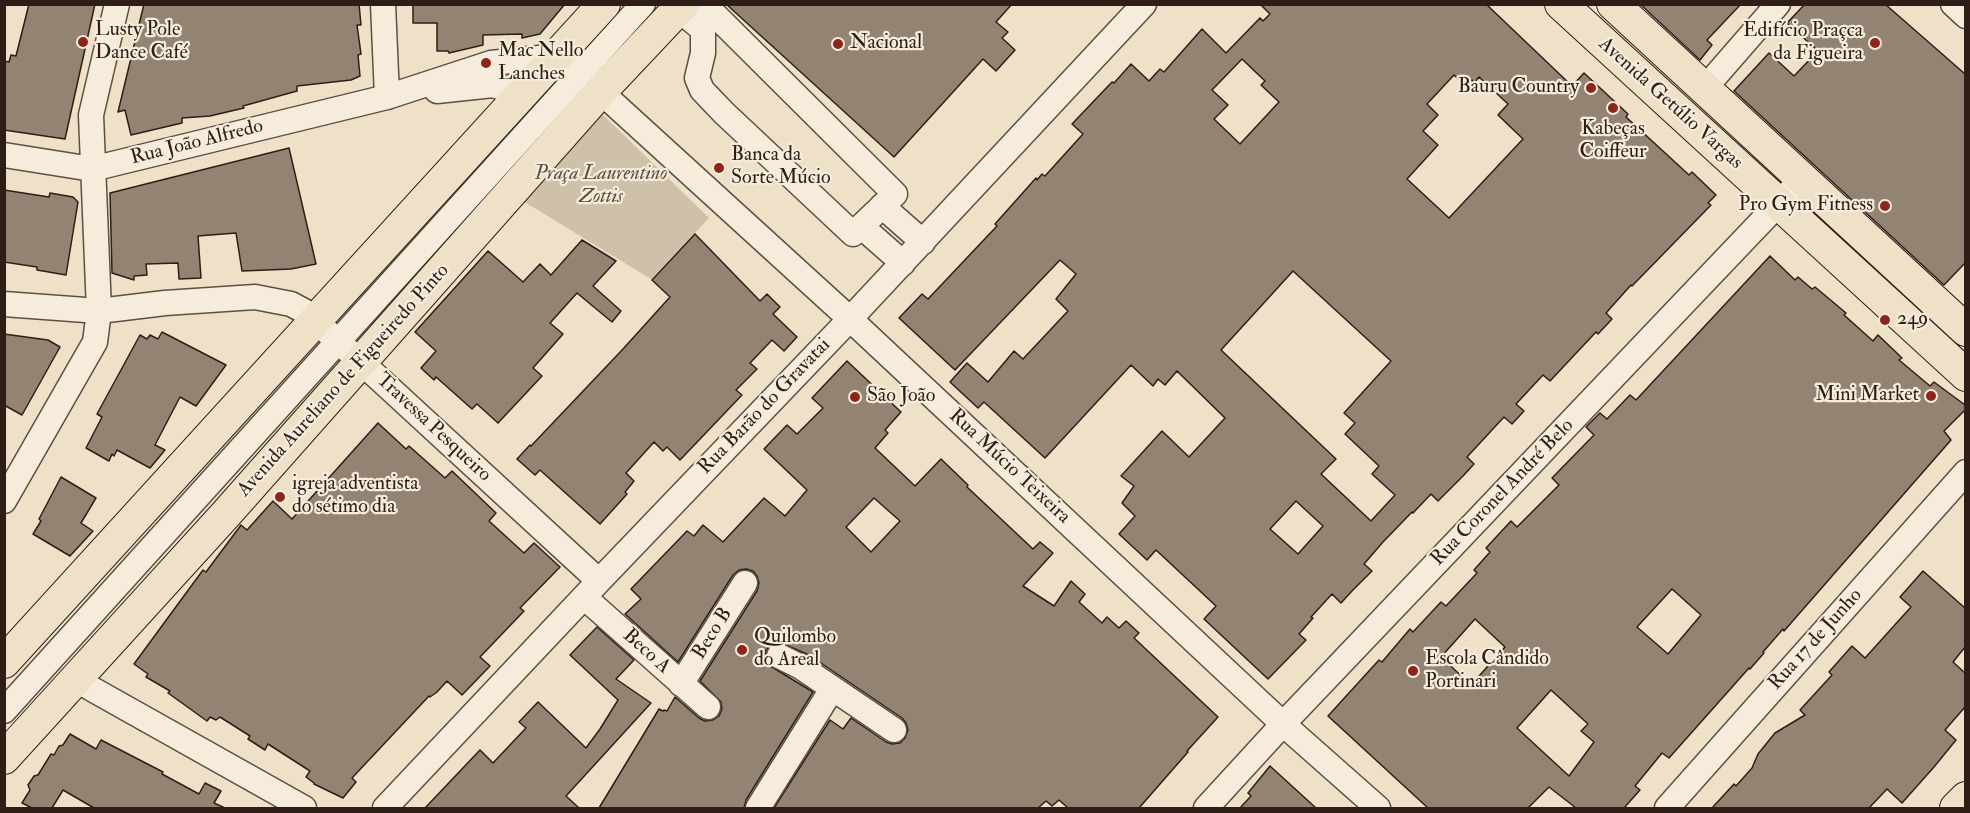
<!DOCTYPE html>
<meta charset="utf-8">
<style>
body{margin:0}
#map{position:relative;width:1970px;height:813px;overflow:hidden;background:#efe1c7;font-family:"IM FELL Double Pica",serif}
canvas{display:block}
.frame{position:absolute;inset:0;border:6px solid #2e1e17;pointer-events:none}
</style>
<div id="map">
<canvas width="1970" height="813"></canvas>
<div class="frame"></div>
</div>
<script>
const g = document.querySelector('canvas').getContext('2d');
g.lineJoin = 'round';
function fillPath(path, color) { g.fillStyle = color; g.fill(path, 'evenodd'); }
const shape = rows => new Path2D(rows.map(r => 'M' + r).join(''));
function stroke(path, color, width, dash) { g.strokeStyle = color; g.lineWidth = width; g.lineCap = dash ? 'butt' : 'round'; g.setLineDash(dash || []); g.stroke(path); }
function label(font, color, halo, rows, align = 'center') {
  g.font = font + ' "IM FELL Double Pica",serif'; g.lineWidth = 4.5; g.setLineDash([]); g.textBaseline = 'middle'; g.strokeStyle = halo; g.fillStyle = color; for (const [text, x, y, turn = 0] of rows) {
    g.save(); g.translate(x, y); g.rotate((+turn || 0) * Math.PI / 180); g.textAlign = isNaN(turn) ? turn : align; if (halo) g.strokeText(text, 0, 0); g.fillText(text, 0, 0); g.restore();
  }
}
fillPath(shape([
 [597,109,709,218,651,279,518,198]
]), '#cec0a9');
const building = shape([
 [29,4,95,4,65,139,4,130,4,61,9,62,11,55,16,56,29,4],
 [144,4,359,4,361,25,357,25,361,54,358,55,360,76,351,80,297,86,297,91,243,106,244,108,210,116,182,118,182,123,131,135,125,110,118,112,144,4],
 [413,4,565,4,540,34,522,38,522,34,483,35,483,45,449,53,448,51,437,51,437,23,413,23,413,4],
 [726,4,1012,4,996,22,1008,32,1002,38,1015,50,996,71,983,59,894,157,726,4],
 [1260,4,1486,4,1572,86,1584,73,1628,114,1626,117,1689,175,1692,172,1716,195,1708,203,1711,205,1632,286,1631,285,1606,313,1612,319,1598,334,1596,332,1550,381,1543,375,1516,404,1524,411,1512,424,1504,417,1467,457,1474,464,1463,476,1438,501,1431,494,1413,513,1412,512,1383,542,1364,564,1372,571,1352,591,1341,603,1332,594,1311,617,1313,618,1299,634,1306,640,1268,679,1204,619,1216,606,1156,550,1147,560,1119,534,1135,516,1122,503,1134,486,1121,476,1162,431,1189,457,1225,418,1177,371,1165,385,1158,379,1153,386,1131,365,1045,458,984,402,978,408,950,382,967,363,988,382,1014,351,1023,359,1068,311,1056,299,1076,274,1060,260,955,370,899,318,922,294,928,299,997,226,995,224,1036,178,1037,180,1042,174,1045,176,1083,134,1072,124,1112,82,1114,83,1131,64,1149,81,1160,69,1164,72,1202,29,1226,53,1260,18,1263,21,1270,14,1260,4],
 [1242,59,1265,81,1261,85,1279,102,1240,144,1214,119,1228,105,1212,90,1242,59],
 [1454,75,1466,86,1472,80,1474,83,1479,77,1508,104,1498,115,1523,139,1449,218,1407,179,1438,145,1423,131,1438,115,1427,104,1454,75],
 [1293,271,1391,361,1344,413,1355,423,1345,434,1379,466,1372,474,1395,495,1371,521,1321,474,1336,459,1221,350,1293,271],
 [1296,501,1323,526,1298,554,1270,529,1296,501],
 [1640,4,1741,4,1707,40,1712,45,1700,60,1640,4],
 [1805,4,1885,4,1965,74,1965,263,1944,285,1734,91,1769,53,1794,76,1818,51,1787,23,1805,4],
 [289,148,316,264,291,269,242,271,236,233,198,236,201,278,179,279,178,263,146,264,147,275,134,276,134,280,112,273,110,193,289,148],
 [4,190,49,197,50,193,73,197,78,202,66,275,37,270,37,267,4,262,4,190],
 [695,234,760,301,767,294,780,307,773,314,797,337,784,351,772,340,750,363,757,369,736,390,742,395,680,460,667,447,663,451,654,442,626,473,634,481,625,492,627,494,600,524,540,470,535,475,517,459,530,445,531,446,623,349,670,297,652,280,695,234],
 [582,240,616,261,593,286,621,311,612,322,577,293,550,323,563,334,533,368,542,376,498,423,477,404,472,409,436,377,434,380,421,368,436,351,415,332,488,251,523,282,540,264,551,275,582,240],
 [1770,256,1795,280,1798,277,1812,289,1815,287,1846,313,1844,315,1873,341,1878,335,1902,358,1899,360,1930,386,1934,382,1965,405,1965,410,1944,431,1951,440,1791,623,1784,631,1783,629,1763,652,1764,653,1750,669,1749,668,1669,758,1662,753,1635,786,1640,790,1624,808,1576,808,1549,787,1528,808,1428,808,1328,716,1379,660,1382,662,1410,629,1413,632,1441,602,1446,606,1477,573,1474,570,1490,552,1486,548,1511,521,1517,527,1559,485,1552,478,1594,435,1586,427,1600,413,1607,419,1630,395,1636,400,1770,256],
 [1672,589,1701,615,1668,654,1637,627,1672,589],
 [1475,619,1505,647,1471,685,1441,657,1475,619],
 [1551,690,1588,724,1581,731,1594,742,1569,776,1517,728,1551,690],
 [162,332,226,365,196,406,180,397,155,445,165,450,150,468,117,450,114,456,112,454,109,461,86,448,102,417,97,414,140,335,147,339,150,335,158,339,162,332],
 [4,334,48,340,60,347,22,415,4,405,4,334],
 [847,361,901,412,885,430,888,433,875,448,915,486,941,459,968,485,967,487,1033,549,1040,542,1053,553,1023,586,1054,606,1071,581,1085,594,1079,602,1102,623,1107,617,1119,628,1126,621,1139,633,1134,638,1218,717,1187,751,1188,752,1139,808,1068,808,1059,800,1052,806,1046,801,1038,808,774,808,830,720,843,729,851,718,886,742,892,744,900,743,905,738,908,730,906,723,902,718,809,655,779,642,772,644,766,650,765,657,767,664,813,692,746,800,744,808,599,808,659,709,663,711,664,710,667,711,675,697,699,718,705,721,713,720,719,716,722,709,721,702,700,681,757,591,759,583,757,576,753,571,746,569,739,570,733,575,678,662,625,614,641,599,631,589,687,531,694,536,703,525,723,542,764,498,785,516,807,490,764,449,787,425,797,434,823,408,812,398,847,361],
 [874,498,900,521,871,552,846,527,874,498],
 [378,423,406,449,409,446,445,478,452,471,496,513,489,521,524,553,534,543,560,567,520,608,524,611,480,657,490,666,462,695,447,681,437,692,430,697,429,696,352,778,356,782,343,798,314,784,314,783,306,777,310,771,268,744,265,750,248,739,250,736,220,717,216,720,210,717,207,721,168,693,170,691,146,677,148,674,134,664,203,570,206,572,241,525,247,530,273,501,292,519,378,423],
 [61,477,96,498,81,523,93,531,70,556,33,534,41,521,39,519,61,477],
 [1923,571,1965,608,1965,647,1953,662,1965,673,1965,707,1945,730,1956,740,1934,767,1902,803,1887,789,1869,808,1712,808,1734,784,1736,786,1752,768,1758,754,1775,733,1805,715,1800,710,1832,675,1829,672,1852,646,1865,658,1911,607,1900,597,1923,571],
 [597,627,634,660,616,679,651,703,566,796,579,808,425,808,480,750,493,763,526,728,519,722,538,702,586,748,600,729,618,700,570,655,597,627],
 [70,734,96,749,101,740,163,772,162,774,199,794,205,783,221,791,214,803,225,808,94,808,63,790,52,808,32,808,22,803,30,790,28,785,34,776,38,775,51,754,54,755,59,746,63,745,70,734],
 [1270,766,1316,808,1240,808,1251,796,1248,793,1270,766]
]);
fillPath(building, '#928373');
stroke(building, '#2e1e17', 1.5);
const minor = shape([
 [383,4,387,97],
 [1953,4,1966,16],
 [678,9,702,29,703,33,703,53,697,78,702,90,724,113,853,234,895,194,704,4],
 [1705,88,1778,4],
 [437,91,493,85,505,89,519,98],
 [4,155,92,169,387,97,491,63,558,56,613,103,850,319,1283,724,1378,808],
 [882,206,923,242],
 [862,227,903,263],
 [4,304,99,311,165,303,255,297,291,304,304,311,361,362,599,581],
 [4,501,95,342,99,311,91,115,117,4],
 [584,597,708,707],
 [779,656,801,667,894,730],
 [76,680,304,808],
 [681,684,745,583],
 [4,711,643,4],
 [385,808,599,581,850,319,1144,4],
 [758,808,832,689],
 [1206,808,1283,724,1802,179],
 [1667,808,1966,472]
]);
const major = shape([
 [1561,4,1966,375],
 [1613,4,1966,330],
 [4,662,604,4],
 [4,758,226,514,600,92,683,4],
 [1956,808,1966,798]
]);
stroke(minor, '#5e4f43', 27);
stroke(major, '#2e1e17', 34);
stroke(minor, '#f5ecdb', 24);
stroke(major, '#efe1c7', 32);
for (const [x, y, r, color] of [
 [83,42,6,"#8f2418"],
 [1875,43,6,"#8f2418"],
 [838,44,6,"#8f2418"],
 [486,63,6,"#8f2418"],
 [1591,88,6,"#8f2418"],
 [1613,108,6,"#8f2418"],
 [719,168,6,"#8f2418"],
 [1885,206,6,"#8f2418"],
 [1885,320,6,"#8f2418"],
 [1931,396,6,"#8f2418"],
 [855,397,6,"#8f2418"],
 [280,497,6,"#8f2418"],
 [742,650,6,"#8f2418"],
 [1413,671,6,"#8f2418"]
]) { const dot = new Path2D(); dot.arc(x, y, r, 0, 2 * Math.PI); g.fillStyle = color; g.fill(dot); stroke(dot, '#f5ecdb', 2); }
label('20px', '#2e1e17', '#f5ecdb', [
 ["Lusty Pole",95,31],
 ["Dance Café",95,54],
 ["Edifício Praçca",1863,32,"right"],
 ["da Figueira",1863,55,"right"],
 ["Nacional",850,44],
 ["Mac Nello",498,52],
 ["Lanches",498,75],
 ["Bauru Country",1579,88,"right"],
 ["Kabeças",1613,130,"center"],
 ["Coiffeur",1613,153,"center"],
 ["Banca da",731,156],
 ["Sorte Múcio",731,179],
 ["Pro Gym Fitness",1873,206,"right"],
 ["249",1897,320],
 ["Mini Market",1919,396,"right"],
 ["São João",867,397],
 ["igreja adventista",292,485],
 ["do sétimo dia",292,508],
 ["Quilombo",754,638],
 ["do Areal",754,661],
 ["Escola Cândido",1425,660],
 ["Portinari",1425,683]
], 'left');
label('20px', '#2e1e17', '#f5ecdb', [
 ["Avenida Getúlio Vargas",1670,104,42],
 ["Rua João Alfredo",197,143,-14],
 ["Avenida Aureliano de Figueiredo Pinto",344,381,-48],
 ["Rua Barão do Gravatai",765,407,-46],
 ["Travessa Pesqueiro",433,428,43],
 ["Rua Múcio Teixeira",1009,467,43],
 ["Rua Coronel André Belo",1503,493,-46],
 ["Beco B",713,634,-58],
 ["Rua 17 de Junho",1816,640,-48],
 ["Beco A",646,652,42]
]);
label('italic 20px', '#5e4f43', '#f5ecdb', [
 ["Praça Laurentino",601,175],
 ["Zottis",601,198]
]);
</script>
